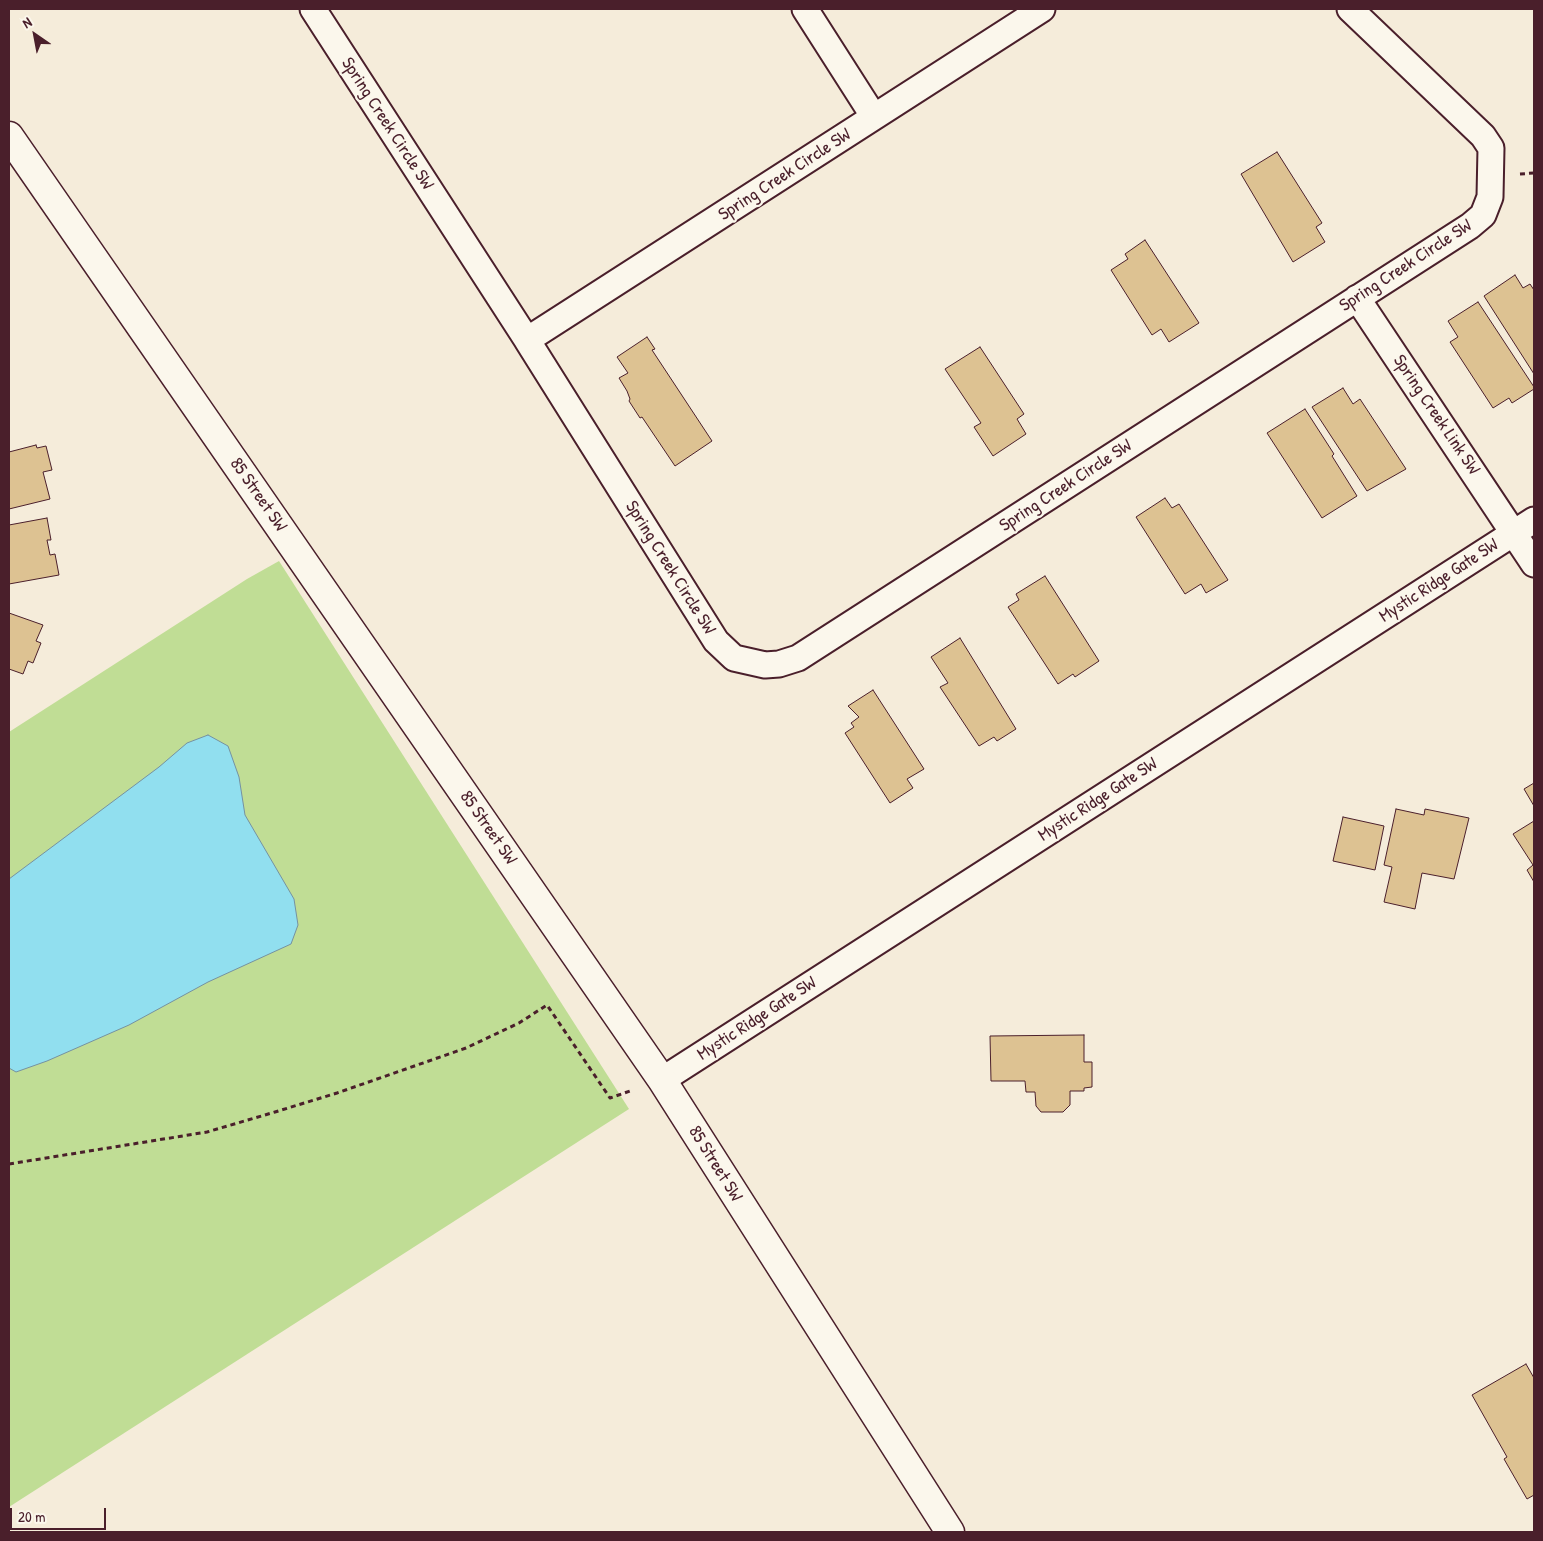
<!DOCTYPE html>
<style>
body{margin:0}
#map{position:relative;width:1543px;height:1541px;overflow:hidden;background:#f5ecda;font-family:"Patrick Hand",sans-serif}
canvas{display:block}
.frame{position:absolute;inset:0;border:10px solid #4a1f2b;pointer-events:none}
.north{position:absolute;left:10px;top:10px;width:50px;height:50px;-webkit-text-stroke:4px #fbf7ec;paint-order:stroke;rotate:327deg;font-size:14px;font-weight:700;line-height:20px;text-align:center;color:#4a1f2b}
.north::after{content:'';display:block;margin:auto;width:18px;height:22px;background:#4a1f2b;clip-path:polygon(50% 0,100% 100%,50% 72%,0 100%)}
.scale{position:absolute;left:10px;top:1508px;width:96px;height:22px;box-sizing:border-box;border:2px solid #4a1f2b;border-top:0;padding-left:6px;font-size:15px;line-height:18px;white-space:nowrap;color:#4a1f2b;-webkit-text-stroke:4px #fbf7ec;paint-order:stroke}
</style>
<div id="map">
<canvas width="1543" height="1541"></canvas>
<div class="frame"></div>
<div class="north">N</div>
<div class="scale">20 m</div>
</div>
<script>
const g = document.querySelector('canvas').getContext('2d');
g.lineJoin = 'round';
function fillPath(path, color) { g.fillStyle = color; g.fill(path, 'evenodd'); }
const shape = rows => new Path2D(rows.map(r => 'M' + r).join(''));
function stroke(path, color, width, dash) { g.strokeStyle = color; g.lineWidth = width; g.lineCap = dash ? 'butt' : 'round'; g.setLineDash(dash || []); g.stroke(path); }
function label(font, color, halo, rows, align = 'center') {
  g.font = font + ' "Patrick Hand",sans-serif'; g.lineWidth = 4.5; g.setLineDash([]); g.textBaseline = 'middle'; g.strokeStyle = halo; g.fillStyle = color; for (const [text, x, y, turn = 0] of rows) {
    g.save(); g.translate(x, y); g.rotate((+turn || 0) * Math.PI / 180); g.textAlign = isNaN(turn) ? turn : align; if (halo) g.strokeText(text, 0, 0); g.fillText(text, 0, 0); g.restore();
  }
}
fillPath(shape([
 [279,561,629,1109,9,1507,9,732,247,579]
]), '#c0dd95');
const water = shape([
 [208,735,228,746,239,777,245,815,294,899,298,925,291,944,208,982,129,1025,47,1061,16,1072,9,1068,9,879,159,767,187,743,208,735]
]);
fillPath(water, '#91dfef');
stroke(water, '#7592a1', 1);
const building = shape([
 [1277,152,1322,223,1316,227,1325,242,1293,262,1241,174,1277,152],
 [1145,240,1199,323,1169,342,1161,329,1152,335,1111,270,1128,259,1125,254,1145,240],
 [1515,275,1523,288,1530,284,1534,290,1534,374,1484,296,1515,275],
 [1478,302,1534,387,1534,389,1512,403,1509,398,1493,408,1450,342,1458,337,1448,321,1478,302],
 [647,337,655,349,652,350,712,441,675,466,642,417,640,418,629,401,630,399,627,391,619,378,628,373,617,357,647,337],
 [980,347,1024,414,1017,419,1026,434,993,456,974,427,981,423,945,369,980,347],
 [1343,388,1353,404,1360,399,1406,469,1367,491,1312,407,1343,388],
 [1305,409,1334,454,1332,456,1357,496,1322,518,1267,433,1305,409],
 [36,445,37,448,46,446,52,470,43,472,50,499,9,509,9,452,36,445],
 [1165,498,1172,508,1179,504,1228,580,1206,593,1201,584,1185,594,1136,517,1165,498],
 [47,518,51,540,47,540,50,555,55,554,59,575,9,584,9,525,47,518],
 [1045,576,1099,661,1075,677,1073,674,1058,684,1008,607,1019,600,1016,594,1045,576],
 [9,613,43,625,36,641,41,643,33,663,28,661,23,674,9,669,9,613],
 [960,638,1016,729,997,741,994,737,979,746,940,687,948,683,931,657,960,638],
 [873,690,924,769,907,779,913,788,890,803,845,733,854,727,851,723,859,717,848,706,873,690],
 [1534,783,1534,806,1524,789,1534,783],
 [1396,809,1424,815,1425,809,1469,818,1454,879,1422,873,1415,909,1384,902,1392,867,1384,865,1396,809],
 [1343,817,1384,826,1375,870,1333,861,1343,817],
 [1534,821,1534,882,1527,870,1533,865,1513,834,1534,821],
 [1084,1035,1084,1062,1092,1062,1092,1087,1084,1088,1084,1091,1070,1091,1070,1105,1063,1112,1041,1112,1036,1106,1035,1092,1026,1092,1025,1081,991,1081,990,1036,1084,1035],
 [1526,1364,1534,1378,1534,1495,1527,1499,1504,1459,1507,1457,1472,1395,1526,1364]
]);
fillPath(building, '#ddc292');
stroke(building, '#4a1f2b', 1);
const minor = shape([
 [313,9,527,340],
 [805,9,874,117],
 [1042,9,527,340,716,641,734,658,765,665,779,664,798,658,1470,226,1483,215,1490,197,1491,148,1483,136,1350,9],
 [1357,298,1534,564],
 [662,1080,1534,520]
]);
const tertiary = shape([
 [9,136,662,1080,950,1532]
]);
stroke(minor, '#4a1f2b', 29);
stroke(tertiary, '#4a1f2b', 31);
stroke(shape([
 [1520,174,1534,173],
 [9,1164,207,1132,275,1112,337,1093,466,1048,519,1023,547,1005,610,1098,633,1090]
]), '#4a1f2b', 3, [5, 4]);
stroke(minor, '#fbf7ec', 25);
stroke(tertiary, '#fbf7ec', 28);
label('18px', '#4a1f2b', '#fbf7ec', [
 ["Spring Creek Circle SW",387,124,57],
 ["Spring Creek Circle SW",785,175,-33],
 ["Spring Creek Circle SW",1406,266,-33],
 ["Spring Creek Link SW",1436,415,56],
 ["Spring Creek Circle SW",1066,486,-33],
 ["85 Street SW",258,495,55],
 ["Spring Creek Circle SW",670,568,58],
 ["Mystic Ridge Gate SW",1439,581,-33],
 ["Mystic Ridge Gate SW",1098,800,-33],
 ["85 Street SW",488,828,55],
 ["Mystic Ridge Gate SW",757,1019,-33],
 ["85 Street SW",715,1164,58]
]);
</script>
